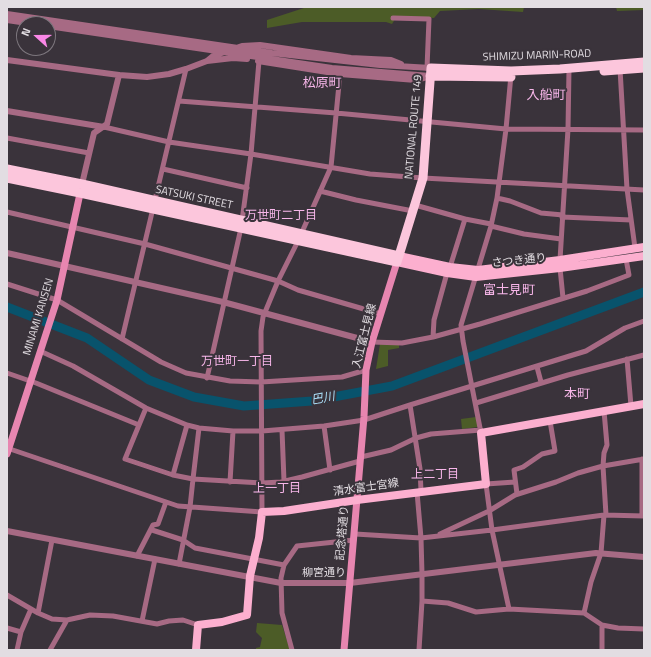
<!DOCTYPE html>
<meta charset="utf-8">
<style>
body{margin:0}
#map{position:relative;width:651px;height:657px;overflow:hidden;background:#3a333b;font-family:"Titillium Web",sans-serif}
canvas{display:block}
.frame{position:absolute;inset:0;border:8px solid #e2dde2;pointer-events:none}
.north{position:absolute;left:16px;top:16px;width:40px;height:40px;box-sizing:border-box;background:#3a333b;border:1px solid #7d777e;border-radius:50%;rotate:291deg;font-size:11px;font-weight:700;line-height:16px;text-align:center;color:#e2dde2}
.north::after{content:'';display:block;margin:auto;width:14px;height:18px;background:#fa87e6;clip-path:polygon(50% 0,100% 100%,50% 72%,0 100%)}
</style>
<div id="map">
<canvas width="651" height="657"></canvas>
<div class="frame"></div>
<div class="north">N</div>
</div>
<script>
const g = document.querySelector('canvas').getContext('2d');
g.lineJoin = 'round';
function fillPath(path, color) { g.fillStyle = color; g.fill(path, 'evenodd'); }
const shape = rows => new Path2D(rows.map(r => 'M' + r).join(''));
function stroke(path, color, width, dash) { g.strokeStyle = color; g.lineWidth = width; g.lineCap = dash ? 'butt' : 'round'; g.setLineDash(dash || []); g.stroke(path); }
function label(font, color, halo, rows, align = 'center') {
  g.font = font + ' "Titillium Web","Noto Sans JP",sans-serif'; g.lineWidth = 4; g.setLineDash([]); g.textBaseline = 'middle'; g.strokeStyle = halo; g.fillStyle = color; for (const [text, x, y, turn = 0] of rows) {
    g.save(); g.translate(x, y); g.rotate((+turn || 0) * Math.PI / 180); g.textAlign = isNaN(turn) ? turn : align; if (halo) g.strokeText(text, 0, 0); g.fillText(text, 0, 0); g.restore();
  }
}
fillPath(shape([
 [307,7,524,7,523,12,479,9,440,11,434,18,397,16,392,24,386,22,302,22,267,28,267,20],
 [616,7,644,7,644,10,617,11],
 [380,344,399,344,399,348,388,350,388,366,376,369],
 [476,417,478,427,462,429,461,419],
 [257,623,282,625,290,650,256,650,256,648,260,647,262,638,256,632]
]), '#4c5c27');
stroke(shape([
 [7,307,87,338,149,380,194,397,244,406,312,401,392,386,644,292]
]), '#08536c', 9);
stroke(shape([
 [393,18,429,19,427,68],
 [620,69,627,189,635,248],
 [179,101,336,113,506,129,644,130],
 [104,127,169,142,251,154,370,174,423,178,644,190],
 [7,138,89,153],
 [163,169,247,188],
 [320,191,356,200,413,211],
 [497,198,510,201,541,213,563,215],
 [415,205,465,219,491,224],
 [7,212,145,244,278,281,298,290,381,314],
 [562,217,631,220],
 [491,226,524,234,561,239],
 [560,260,568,129,569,69],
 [450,267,465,219],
 [560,268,563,298],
 [7,284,57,300,161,362,186,373,230,381,261,382,342,377,366,370],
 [433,337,434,320,447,273],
 [122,339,186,69],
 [372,342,402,343,433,337,480,324,587,291,629,275,626,259],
 [40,351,73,366,146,408,187,425,199,428,233,431,262,431,324,426,364,420,410,405,586,351,625,328,644,321],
 [627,359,631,406],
 [537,367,541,382],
 [7,373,36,383,139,425],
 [207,378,241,228,251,154,259,61],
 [476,403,568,375,644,355],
 [410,405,420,469,421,491],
 [146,408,125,459,173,475,193,479,262,483,281,482,302,477,360,461],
 [604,411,607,445,604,453,603,466,606,515],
 [324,426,330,470],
 [282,430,284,481],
 [481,433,463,341,461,325,491,226,497,198,506,129,511,75],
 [7,448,178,506,262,512,261,331,263,317,278,281,298,241,331,167,340,74],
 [361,457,391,450,416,438,431,434,481,430],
 [173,475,187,425],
 [230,482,233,431],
 [515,482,486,484,492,530,509,609,584,613,602,625,618,628,644,629],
 [417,492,421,538,422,574,422,601,419,650],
 [517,494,514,470,523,467,542,454,555,451,550,421],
 [642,516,642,459],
 [152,530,183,540,195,548,284,565,297,546,354,540],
 [355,534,421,538,492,530,604,515,644,516],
 [440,534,489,511,515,495,556,482,578,473,603,466,644,459],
 [137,556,153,525,158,524,166,502],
 [179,564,190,507,193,479,199,428],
 [284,565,281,578,282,613,292,650],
 [7,595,38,613,52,619,67,620,90,615,113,616,157,624,169,621,183,620,198,625],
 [422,601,448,603,476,612,509,609],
 [38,613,52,540],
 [584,613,591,582,601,553,604,515],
 [142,621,155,559],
 [7,628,21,632],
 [17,650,21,632,31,609],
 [50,650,67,620],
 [602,650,602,625]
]), '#a76a84', 5);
stroke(shape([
 [7,14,272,53,380,65,431,68],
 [7,20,34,24],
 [48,26,332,68,430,76],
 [7,60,119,75,147,77,169,74,186,69,207,61,213,56,242,46,260,45,351,58,391,60,401,64],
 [207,61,233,58,247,59],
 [258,61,340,74,416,80,427,77],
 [7,111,104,127],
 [82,184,94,133,107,124,119,75],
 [7,253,223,302,372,342],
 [7,531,281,583,350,583,596,553,644,557]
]), '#a76a84', 6);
stroke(shape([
 [7,454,57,300,81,189],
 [344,650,364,417,366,370,372,342,397,262]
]), '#e786b0', 7);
stroke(shape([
 [399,256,450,267,478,270,560,260,644,247],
 [397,262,447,273,476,277,560,268,644,256],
 [196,650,198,625,222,622,247,615,250,576,259,538,262,512,284,511,357,500,486,484,481,433,644,404]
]), '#fcafcf', 8);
stroke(shape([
 [604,71,644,68],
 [430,76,511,77],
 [7,169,82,184,399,256],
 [7,178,80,193,397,262,423,178,431,68,511,71,560,69,644,62]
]), '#fcc6dc', 9);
label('11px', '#e2dde2', '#3a333b', [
 ["SHIMIZU MARIN-ROAD",537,56,-2],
 ["NATIONAL ROUTE 149",414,127,-85],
 ["SATSUKI STREET",194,198,12],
 ["さつき通り",519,261,-6],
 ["MINAMI KANSEN",39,317,-73],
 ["入江富士見線",365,336,-76],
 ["清水富士宮線",366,488,-8],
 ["記念塔通り",343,533,-85],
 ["柳宮通り",324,573]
]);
label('12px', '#f7b6e9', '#3a333b', [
 ["万世町二丁目",281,216],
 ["万世町一丁目",237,362],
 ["上二丁目",435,475],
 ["上一丁目",277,489]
]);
label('italic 12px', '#aadef7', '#3a333b', [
 ["巴川",323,399,-10]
]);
label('13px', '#f7b6e9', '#3a333b', [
 ["松原町",322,84],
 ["入船町",546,96],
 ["富士見町",509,291],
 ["本町",577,395]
]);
</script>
